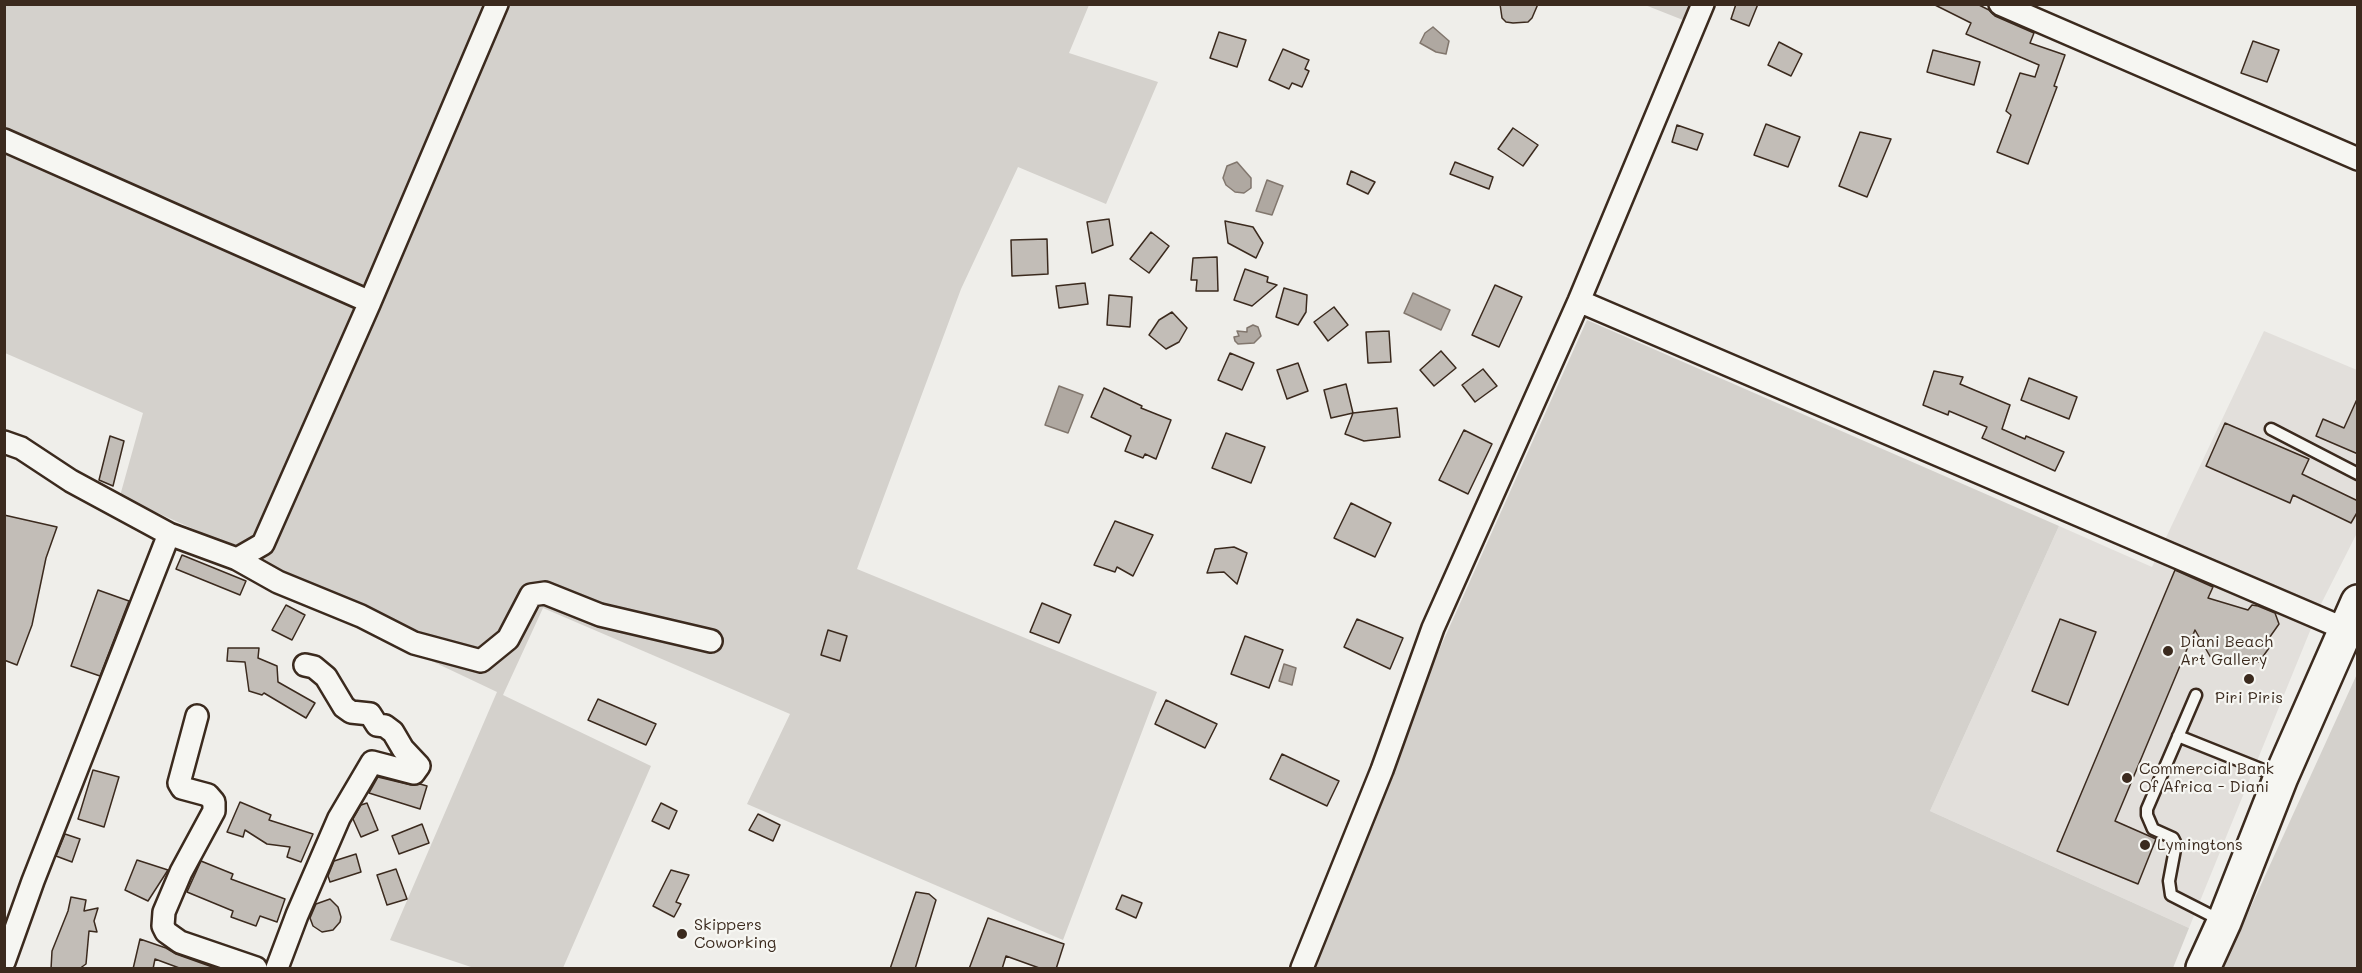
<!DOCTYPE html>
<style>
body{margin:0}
#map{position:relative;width:2362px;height:973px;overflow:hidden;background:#efeeea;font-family:Mali,sans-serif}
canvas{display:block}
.frame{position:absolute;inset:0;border:6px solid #3b2a1e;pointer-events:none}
</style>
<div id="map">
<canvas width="2362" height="973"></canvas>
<div class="frame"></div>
</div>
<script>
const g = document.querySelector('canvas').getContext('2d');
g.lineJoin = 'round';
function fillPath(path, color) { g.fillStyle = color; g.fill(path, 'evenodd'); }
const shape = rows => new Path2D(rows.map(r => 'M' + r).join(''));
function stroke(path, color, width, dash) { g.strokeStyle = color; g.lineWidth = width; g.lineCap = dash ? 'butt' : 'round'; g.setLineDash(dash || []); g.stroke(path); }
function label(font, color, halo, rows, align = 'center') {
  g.font = font + ' Mali,sans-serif'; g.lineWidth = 4.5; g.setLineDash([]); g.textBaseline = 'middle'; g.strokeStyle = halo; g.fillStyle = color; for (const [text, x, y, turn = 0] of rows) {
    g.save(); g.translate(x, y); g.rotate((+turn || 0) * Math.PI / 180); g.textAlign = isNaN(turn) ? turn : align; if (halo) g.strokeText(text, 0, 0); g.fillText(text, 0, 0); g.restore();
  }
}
fillPath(shape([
 [2264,331,2357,370,2357,533,2321,604,2189,928,1930,811,2059,526,2152,567]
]), '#e2dfdb');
fillPath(shape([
 [5,5,1089,5,1069,53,1158,82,1106,204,1018,167,961,289,857,569,1157,692,1063,940,747,804,790,714,543,608,503,695,651,766,563,968,474,968,390,940,497,692,265,582,260,559,120,496,143,413,5,353],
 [1645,5,1690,5,1683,20],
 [1587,320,2059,526,1930,811,2189,928,2173,968,1311,968,1414,706],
 [2357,674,2357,968,2223,968]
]), '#d4d1cc');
const water = shape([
 [1433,27,1449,41,1446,54,1436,52,1420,43,1425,33,1433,27],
 [1237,162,1251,178,1251,188,1244,193,1235,192,1226,185,1223,178,1227,166,1237,162],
 [1267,180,1283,186,1272,215,1256,211,1267,180],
 [1413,293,1450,310,1441,330,1404,313,1413,293],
 [1253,325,1258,327,1261,336,1254,343,1238,344,1235,341,1234,337,1239,336,1237,331,1247,332,1247,328,1253,325],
 [1059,386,1083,395,1068,433,1045,425,1059,386],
 [1284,664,1296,668,1292,685,1279,681,1284,664]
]);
fillPath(water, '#afa8a1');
stroke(water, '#81766d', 1.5);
const building = shape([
 [1500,4,1538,4,1532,18,1528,22,1513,23,1506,22,1502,18,1500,4],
 [1736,4,1758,4,1749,26,1731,19,1736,4],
 [1933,4,1977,4,1989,10,1995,16,2034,33,2030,43,2065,55,2054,86,2057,87,2028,164,1997,152,2011,115,2006,111,2020,73,2035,77,2039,65,1966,34,1971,23,1933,4],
 [1219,32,1246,40,1237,67,1210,58,1219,32],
 [2253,41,2279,50,2267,82,2241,73,2253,41],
 [1779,42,1802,54,1791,76,1768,65,1779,42],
 [1283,49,1309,60,1305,69,1309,71,1302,87,1292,83,1289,89,1269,80,1283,49],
 [1933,50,1980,62,1974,85,1927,72,1933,50],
 [1766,124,1800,137,1788,167,1754,155,1766,124],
 [1677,125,1703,134,1697,150,1672,142,1677,125],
 [1513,128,1538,145,1523,166,1498,149,1513,128],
 [1860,132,1891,139,1867,197,1839,186,1860,132],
 [1455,162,1493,177,1489,189,1450,174,1455,162],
 [1351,171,1375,182,1368,194,1347,184,1351,171],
 [1109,219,1113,245,1092,253,1087,222,1109,219],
 [1225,221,1253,227,1263,243,1256,258,1228,243,1225,221],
 [1151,232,1169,246,1149,273,1130,259,1151,232],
 [1047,239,1048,274,1012,276,1011,240,1047,239],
 [1217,257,1218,291,1196,291,1197,280,1191,280,1193,258,1217,257],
 [1245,269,1268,277,1267,282,1277,285,1252,306,1234,300,1245,269],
 [1085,283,1088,304,1059,308,1056,286,1085,283],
 [1495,285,1522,297,1499,347,1472,335,1495,285],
 [1284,288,1307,295,1306,312,1298,325,1276,317,1284,288],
 [1109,295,1132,297,1130,327,1107,325,1109,295],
 [1334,307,1348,325,1328,341,1314,322,1334,307],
 [1172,312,1187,328,1179,342,1166,349,1149,335,1159,320,1172,312],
 [1389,331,1391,362,1368,363,1366,332,1389,331],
 [1441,351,1456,368,1434,386,1420,370,1441,351],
 [1230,353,1254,363,1242,390,1218,380,1230,353],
 [1298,363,1308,391,1287,399,1277,370,1298,363],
 [1483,369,1497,386,1475,402,1462,385,1483,369],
 [1934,371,1963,377,1960,384,2010,405,2002,429,2025,439,2026,436,2064,452,2055,471,1982,438,1987,427,1949,411,1948,415,1923,405,1934,371],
 [2029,378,2077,397,2069,419,2021,400,2029,378],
 [1346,384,1353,413,1331,418,1324,390,1346,384],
 [1104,388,1142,406,1141,408,1171,420,1156,459,1145,454,1143,458,1125,451,1131,436,1091,417,1104,388],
 [2358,397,2358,454,2316,436,2323,419,2344,428,2358,397],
 [1397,408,1400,437,1364,441,1345,434,1353,413,1397,408],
 [2225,423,2309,459,2302,474,2358,501,2358,511,2351,523,2293,495,2290,503,2206,466,2225,423],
 [1464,430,1492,444,1468,494,1439,480,1464,430],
 [1226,433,1265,447,1251,483,1212,468,1226,433],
 [110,436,124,441,113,486,99,480,110,436],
 [1351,503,1391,523,1375,557,1334,538,1351,503],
 [4,515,57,527,46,558,32,625,17,665,4,660,4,515],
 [1115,521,1153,535,1133,576,1117,567,1115,572,1094,565,1115,521],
 [1234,547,1247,553,1237,584,1224,572,1207,573,1215,549,1234,547],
 [182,555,246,581,240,595,176,569,182,555],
 [2175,570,2213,587,2208,598,2248,610,2252,605,2258,606,2275,613,2279,624,2267,641,2269,648,2259,662,2211,658,2195,630,2115,821,2156,839,2138,884,2057,851,2175,570],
 [98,590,129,601,100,676,71,666,98,590],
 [1042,603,1071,615,1059,643,1030,632,1042,603],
 [286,605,305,615,292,640,272,630,286,605],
 [1357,619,1403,638,1390,669,1344,647,1357,619],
 [2060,619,2096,632,2068,705,2032,691,2060,619],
 [828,630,847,636,840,661,821,655,828,630],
 [1245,636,1283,650,1269,688,1231,674,1245,636],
 [228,648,259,648,258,658,277,666,278,682,315,703,306,718,264,693,262,695,249,691,245,662,227,661,228,648],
 [598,699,656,724,646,745,588,720,598,699],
 [1166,700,1217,724,1205,748,1155,724,1166,700],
 [1282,754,1339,781,1327,806,1270,779,1282,754],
 [93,770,119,777,104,827,78,819,93,770],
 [378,777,411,785,420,784,427,786,420,809,369,793,378,777],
 [240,802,271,815,269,820,313,834,301,862,287,857,290,847,267,844,245,830,243,837,227,832,240,802],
 [367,803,378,830,361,837,353,819,361,805,367,803],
 [661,803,677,811,669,829,652,821,661,803],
 [758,814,780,825,773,841,749,830,758,814],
 [422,824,429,843,399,854,392,836,422,824],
 [65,834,80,839,72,862,56,856,65,834],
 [356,854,361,872,330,882,328,876,334,861,356,854],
 [137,860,168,870,148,901,125,890,137,860],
 [201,861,233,874,231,879,285,899,277,922,260,916,256,926,231,917,233,911,187,892,201,861],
 [396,869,407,899,387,905,377,875,396,869],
 [671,870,689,875,676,902,681,904,674,917,653,906,671,870],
 [916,892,929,894,936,900,915,969,890,969,916,892],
 [1122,895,1142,903,1136,918,1116,909,1122,895],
 [71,897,86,900,84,911,98,908,94,921,97,932,89,931,86,964,79,969,51,969,52,951,68,911,71,897],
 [330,899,338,907,341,917,340,922,333,930,322,932,313,926,310,918,316,904,330,899],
 [988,918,1064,944,1056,969,1042,969,1006,956,1002,969,969,969,988,918],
 [140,939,166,948,176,954,218,969,182,969,155,959,153,969,133,969,140,939]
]);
fillPath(building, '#c2bdb7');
stroke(building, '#3b2a1e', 1.5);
const service = shape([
 [2271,429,2358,474],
 [2196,695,2147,809,2147,815,2153,829,2173,838,2176,844,2169,881,2171,895,2222,921],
 [2178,736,2278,776]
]);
const minor = shape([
 [2000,4,2358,159],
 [4,140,370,302,497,4],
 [1579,301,2345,629,2357,631],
 [4,442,21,448,71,481,169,534,237,559,278,582,361,616,414,643,481,661,508,639,531,595,545,593,600,615,711,641],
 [237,559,263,544,370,302],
 [197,716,179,783,182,788,208,795,214,802,214,811,181,872,164,912,163,926,166,932,180,942,256,968],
 [4,962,33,881,169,534],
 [277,968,297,915,339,818,372,762,414,773,419,766,403,749,393,732,385,726,377,725,370,714,351,712,344,707,326,677,314,667,305,665],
 [1302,968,1382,770,1433,628,1579,301,1703,4]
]);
const primary = shape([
 [2203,968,2224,922,2281,777,2358,602]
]);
stroke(service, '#3b2a1e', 15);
stroke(minor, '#3b2a1e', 26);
stroke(primary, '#3b2a1e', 38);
stroke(service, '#f6f6f2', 10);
stroke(minor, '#f6f6f2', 21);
stroke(primary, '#f6f6f2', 33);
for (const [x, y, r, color] of [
 [2168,651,6,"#3b2a1e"],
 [2249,679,6,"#3b2a1e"],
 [2127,778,6,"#3b2a1e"],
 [2145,845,6,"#3b2a1e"],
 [682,934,6,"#3b2a1e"]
]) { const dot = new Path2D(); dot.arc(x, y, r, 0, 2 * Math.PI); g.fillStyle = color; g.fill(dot); stroke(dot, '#f6f6f2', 2); }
label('16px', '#3b2a1e', '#f6f6f2', [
 ["Diani Beach",2180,642],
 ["Art Gallery",2180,660],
 ["Piri Piris",2249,698,"center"],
 ["Commercial Bank",2139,769],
 ["Of Africa - Diani",2139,787],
 ["Lymingtons",2157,845],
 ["Skippers",694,925],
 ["Coworking",694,943]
], 'left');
</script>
